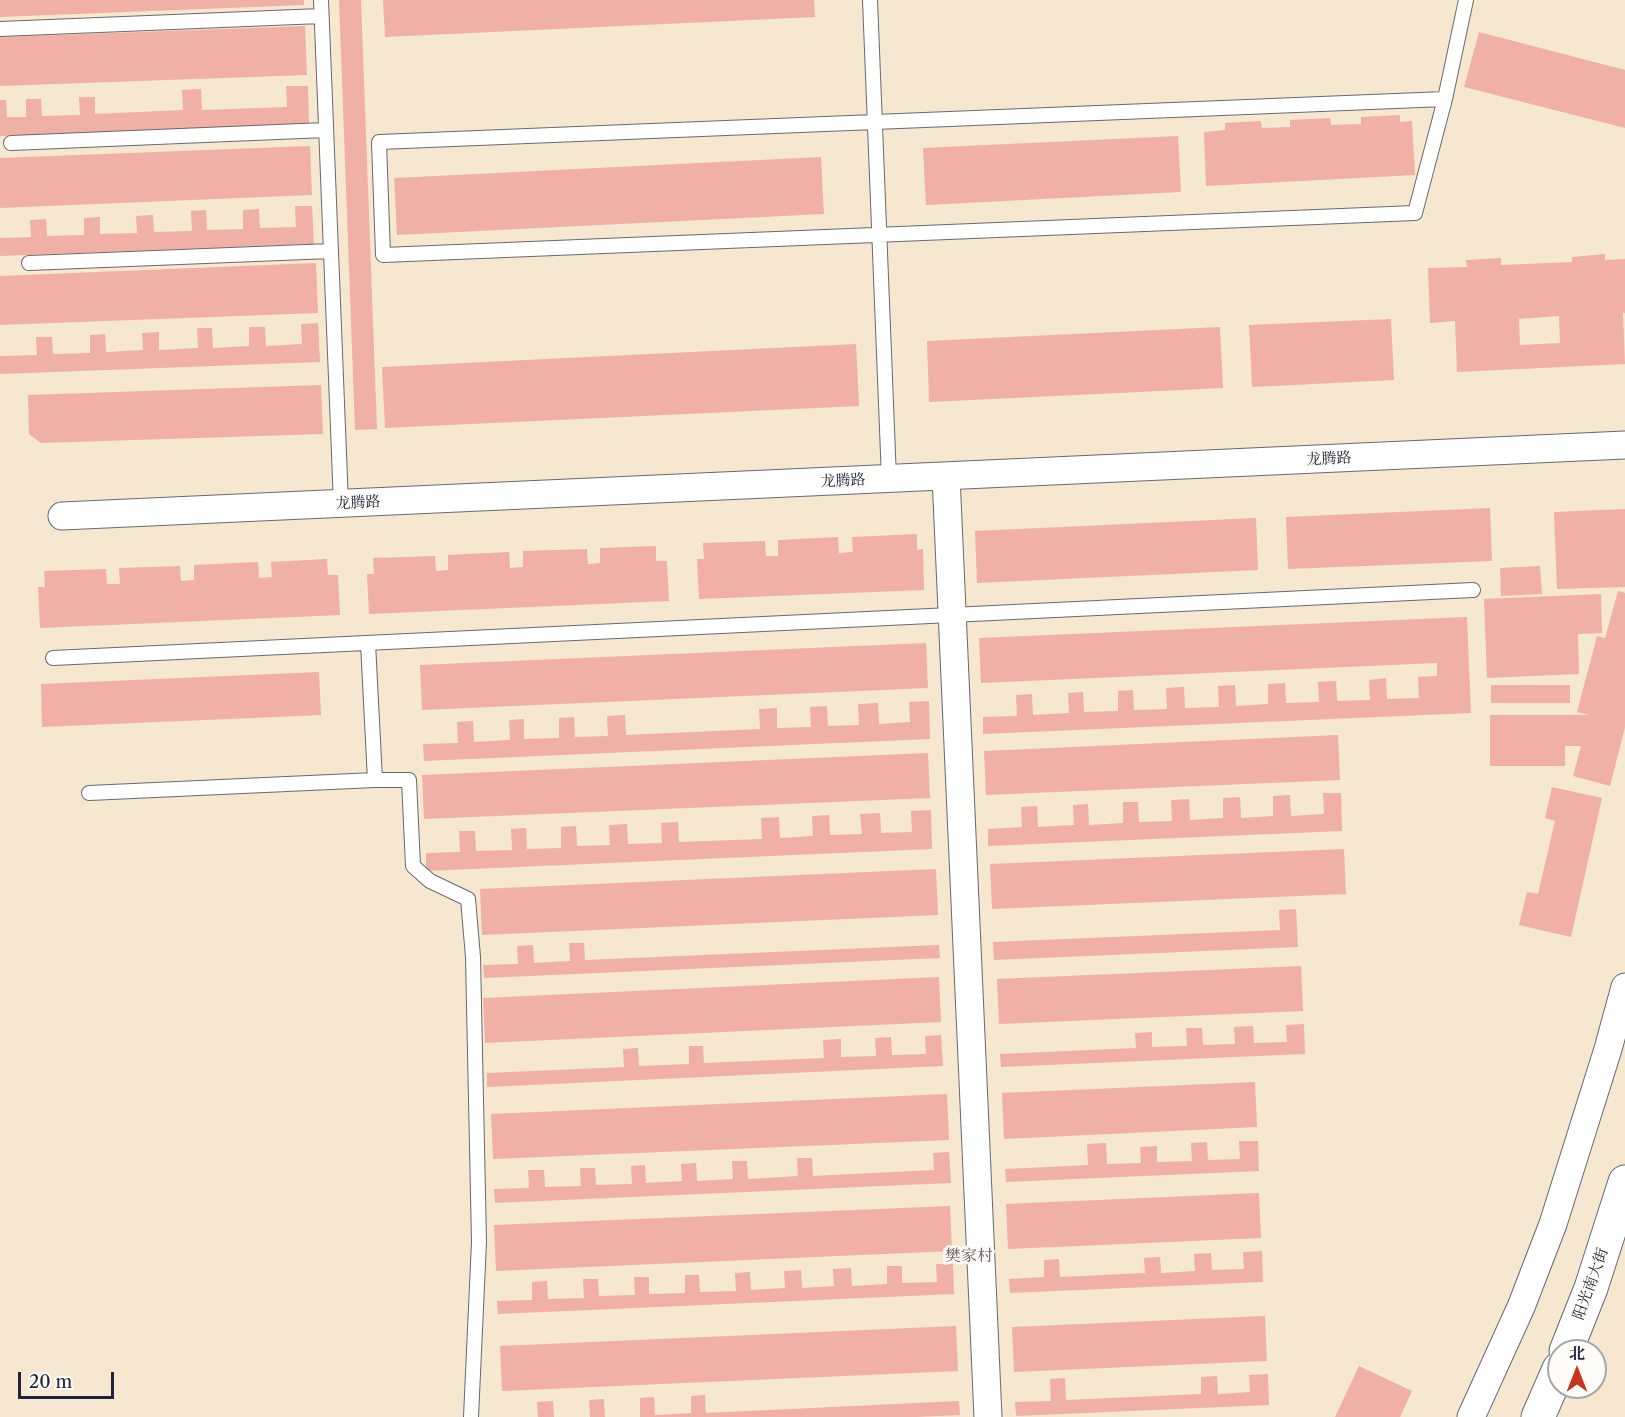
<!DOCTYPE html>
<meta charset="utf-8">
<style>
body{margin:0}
#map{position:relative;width:1625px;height:1417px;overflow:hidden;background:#f5e7d0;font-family:"Libre Caslon Text","Noto Serif SC",serif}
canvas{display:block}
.north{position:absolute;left:1547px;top:1339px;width:60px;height:60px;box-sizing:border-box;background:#fdfcf7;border:2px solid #a5a5ac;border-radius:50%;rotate:0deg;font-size:16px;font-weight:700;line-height:24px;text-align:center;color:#22223b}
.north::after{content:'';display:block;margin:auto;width:21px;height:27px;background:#c8321e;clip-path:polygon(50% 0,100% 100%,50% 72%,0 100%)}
.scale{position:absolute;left:18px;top:1372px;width:96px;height:27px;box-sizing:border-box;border:3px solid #22223b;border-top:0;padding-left:8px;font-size:18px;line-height:21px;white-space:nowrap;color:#22223b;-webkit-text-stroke:4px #fdfcf7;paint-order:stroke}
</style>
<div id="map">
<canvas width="1625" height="1417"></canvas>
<div class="north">北</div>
<div class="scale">20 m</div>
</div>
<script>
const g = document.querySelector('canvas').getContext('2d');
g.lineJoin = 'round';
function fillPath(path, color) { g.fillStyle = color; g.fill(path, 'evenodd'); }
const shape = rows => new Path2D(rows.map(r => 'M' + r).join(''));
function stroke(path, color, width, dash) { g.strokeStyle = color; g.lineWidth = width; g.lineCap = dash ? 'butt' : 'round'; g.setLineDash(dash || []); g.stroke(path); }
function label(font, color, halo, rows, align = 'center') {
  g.font = font + ' "Libre Caslon Text","Noto Serif SC",serif'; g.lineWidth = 5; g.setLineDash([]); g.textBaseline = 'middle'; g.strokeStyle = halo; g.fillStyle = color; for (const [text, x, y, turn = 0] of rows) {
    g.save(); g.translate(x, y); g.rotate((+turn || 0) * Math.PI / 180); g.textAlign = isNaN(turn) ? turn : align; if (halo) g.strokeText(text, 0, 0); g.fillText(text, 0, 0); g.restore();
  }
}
fillPath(shape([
 [0,0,304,0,304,5,0,17],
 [339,0,361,0,377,429,355,430],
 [383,0,814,0,815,17,385,37],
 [305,26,307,75,0,86,0,37],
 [1479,32,1625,70,1625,128,1464,87],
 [286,86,308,86,309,124,0,136,0,100,6,100,7,117,26,117,26,99,41,99,42,116,80,115,79,97,95,97,95,114,183,110,182,90,201,89,202,110,287,107],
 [1400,115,1400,122,1412,121,1415,175,1206,186,1204,132,1225,130,1225,123,1261,121,1262,128,1290,127,1290,120,1330,118,1331,125,1361,124,1361,117],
 [1178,136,1181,192,926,205,923,148],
 [310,146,312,195,0,208,0,158],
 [821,157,824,214,397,235,394,178],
 [295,206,312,206,314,244,0,256,0,238,31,237,30,220,46,219,47,236,84,235,84,218,100,217,100,234,137,233,136,216,153,215,154,232,192,231,191,211,206,210,207,230,243,229,243,210,259,209,260,228,296,227],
 [1605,254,1605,260,1625,259,1625,313,1623,313,1625,364,1457,372,1455,321,1430,323,1428,268,1467,267,1466,260,1501,258,1501,265,1572,262,1572,257],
 [1559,316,1560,343,1520,345,1519,319],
 [316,263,318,313,0,325,0,276],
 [1391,319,1394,380,1252,387,1249,325],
 [318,323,320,362,0,374,0,356,37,355,36,337,52,337,53,354,90,353,90,335,105,334,106,352,143,350,142,333,159,332,159,350,198,348,197,328,212,328,213,348,249,346,249,327,265,327,266,346,302,344,301,324],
 [1220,327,1223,388,929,402,927,341],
 [856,344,859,406,385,428,382,367],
 [321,385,323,434,41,443,29,434,28,395],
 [1490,508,1492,561,1288,569,1286,517],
 [1625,509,1625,587,1557,589,1554,512],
 [1256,518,1258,570,977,583,975,531],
 [917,534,917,550,923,549,924,590,699,599,697,559,704,559,703,543,765,541,766,556,778,556,778,540,838,537,839,553,853,552,852,537],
 [656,546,656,561,667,561,669,601,369,614,367,574,374,574,373,558,435,556,436,571,448,570,448,555,509,552,510,568,523,567,523,551,587,549,588,564,600,563,600,548],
 [327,559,328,575,338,575,340,615,40,628,38,587,45,587,44,571,106,569,107,584,120,584,119,568,180,566,181,581,194,580,194,565,258,562,259,578,272,577,271,562],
 [1540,566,1542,594,1501,596,1500,568],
 [1618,591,1625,593,1625,727,1610,786,1573,776,1581,746,1565,746,1565,766,1490,766,1490,715,1589,715,1577,712,1597,636,1605,638],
 [1601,594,1602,633,1578,634,1579,674,1487,678,1484,599],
 [1467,617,1471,713,983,734,983,717,1017,716,1016,695,1032,694,1033,715,1069,713,1068,693,1083,692,1084,712,1118,711,1118,691,1133,690,1134,710,1167,709,1166,688,1184,687,1185,708,1219,707,1218,686,1235,685,1236,706,1268,704,1268,684,1285,683,1286,703,1319,702,1318,682,1336,681,1337,701,1370,700,1369,680,1386,678,1387,699,1419,698,1418,677,1437,676,1437,663,981,683,979,638],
 [926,643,928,688,422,710,420,665],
 [319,672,321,715,42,727,41,684],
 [1491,685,1570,685,1570,703,1491,703],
 [929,701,930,739,424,761,423,744,458,743,457,722,473,721,474,742,510,740,509,720,524,719,524,739,559,738,559,718,574,717,575,737,608,736,607,716,625,715,626,735,760,729,759,709,777,708,777,728,811,727,810,707,827,706,828,726,859,725,858,704,878,703,879,724,910,722,909,702],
 [1338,735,1340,780,986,795,984,751],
 [928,753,930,798,424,819,422,775],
 [1552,787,1602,798,1571,937,1519,925,1527,892,1538,894,1555,821,1545,818],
 [1323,793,1341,793,1342,831,988,846,988,829,1022,827,1021,807,1037,806,1038,827,1074,825,1073,805,1088,804,1089,825,1123,823,1123,802,1138,802,1139,822,1172,821,1171,800,1189,799,1190,820,1223,818,1223,798,1240,797,1241,818,1273,816,1273,796,1290,795,1291,816,1324,814],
 [931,810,932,849,426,871,426,853,460,852,459,831,475,831,476,851,512,850,511,829,526,828,527,849,561,848,561,827,576,826,577,846,610,845,609,825,627,824,628,844,662,843,661,823,678,822,679,842,762,839,761,818,779,817,780,838,813,836,812,816,829,815,830,835,862,834,860,814,880,813,881,833,912,832,911,811],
 [1344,849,1346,894,992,909,990,864],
 [936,869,938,915,482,935,480,889],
 [1296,909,1298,947,994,960,993,942,1280,930,1279,910],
 [569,943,584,943,585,960,939,945,940,958,484,978,483,965,518,964,517,946,533,945,534,963,570,961],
 [1301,966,1303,1011,999,1024,997,979],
 [939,977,941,1022,485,1043,483,998],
 [1304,1024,1305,1054,1001,1067,1000,1054,1136,1048,1135,1033,1152,1032,1152,1047,1187,1046,1186,1028,1202,1028,1203,1045,1235,1044,1234,1027,1253,1026,1254,1043,1287,1042,1286,1025],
 [941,1035,943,1066,487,1087,487,1073,624,1067,623,1049,638,1048,639,1066,689,1064,689,1046,703,1046,704,1063,824,1058,823,1040,841,1039,841,1057,876,1056,875,1038,891,1037,892,1055,926,1054,925,1036],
 [1255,1082,1257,1127,1004,1139,1002,1093],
 [947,1094,949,1140,493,1159,491,1114],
 [1239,1141,1258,1141,1259,1171,1006,1182,1005,1169,1088,1165,1087,1144,1106,1143,1107,1164,1141,1163,1140,1147,1157,1146,1157,1162,1192,1161,1191,1143,1207,1142,1208,1160,1240,1159],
 [949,1152,951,1183,495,1203,494,1189,529,1188,528,1170,544,1170,545,1187,581,1186,580,1168,595,1168,596,1185,632,1184,631,1166,645,1165,646,1183,682,1181,681,1164,696,1163,697,1181,733,1179,732,1161,747,1161,748,1179,798,1176,797,1158,812,1158,813,1176,934,1170,933,1153],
 [1259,1193,1261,1238,1008,1249,1006,1204],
 [950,1206,952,1251,496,1271,494,1225],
 [1262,1251,1263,1282,1010,1293,1009,1279,1044,1277,1044,1260,1059,1259,1060,1277,1145,1273,1144,1258,1160,1257,1161,1273,1195,1271,1194,1254,1211,1253,1212,1270,1244,1269,1243,1252],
 [936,1264,953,1264,954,1294,498,1314,497,1301,532,1300,532,1282,547,1281,548,1299,584,1298,583,1279,598,1279,599,1296,635,1295,634,1277,649,1277,649,1294,685,1293,685,1275,699,1275,700,1292,736,1291,735,1273,750,1272,751,1290,785,1288,784,1271,801,1270,802,1288,834,1286,833,1269,851,1268,852,1286,887,1284,887,1266,902,1266,902,1283,937,1282],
 [1265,1316,1267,1361,1014,1372,1012,1327],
 [956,1326,958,1371,502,1391,500,1346],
 [1359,1366,1412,1391,1400,1417,1335,1417],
 [1268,1374,1269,1405,1016,1416,1015,1402,1051,1401,1050,1379,1065,1378,1066,1400,1201,1394,1201,1377,1217,1376,1218,1394,1250,1392,1249,1375],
 [705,1395,706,1413,959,1401,960,1415,916,1417,640,1417,640,1398,654,1397,655,1415,691,1413,691,1396],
 [604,1399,605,1417,590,1417,589,1400],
 [553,1401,554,1417,538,1417,537,1402]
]), '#f0b0a5');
const lane = shape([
 [321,0,341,504],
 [870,0,889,479],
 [0,29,321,16],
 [1445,99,379,142,383,255,1415,213,1445,99,1466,0],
 [11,143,326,130],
 [29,263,331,251],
 [368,643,375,780],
 [53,658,1473,590],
 [89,793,375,780,409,780,413,866,430,881,468,899,473,957,479,1242,471,1417]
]);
const street = shape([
 [946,476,988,1417],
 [62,516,1625,445],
 [1471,1417,1521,1307,1553,1224,1608,1049,1625,987]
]);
const highway = shape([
 [1566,1351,1591,1288,1625,1182],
 [1538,1417,1559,1369]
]);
stroke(lane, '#6c676f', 16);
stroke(street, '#6c676f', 29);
stroke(highway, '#6c676f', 35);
stroke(lane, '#fff', 14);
stroke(street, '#fff', 27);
stroke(highway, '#fff', 33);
label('15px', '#22223b', '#fdfcf7', [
 ["龙腾路",1329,459,-3],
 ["龙腾路",843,481,-3],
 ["龙腾路",358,503,-3],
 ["阳光南大街",1591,1284,-70]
]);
label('16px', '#6a5460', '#fdfcf7', [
 ["樊家村",969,1256]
]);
</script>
